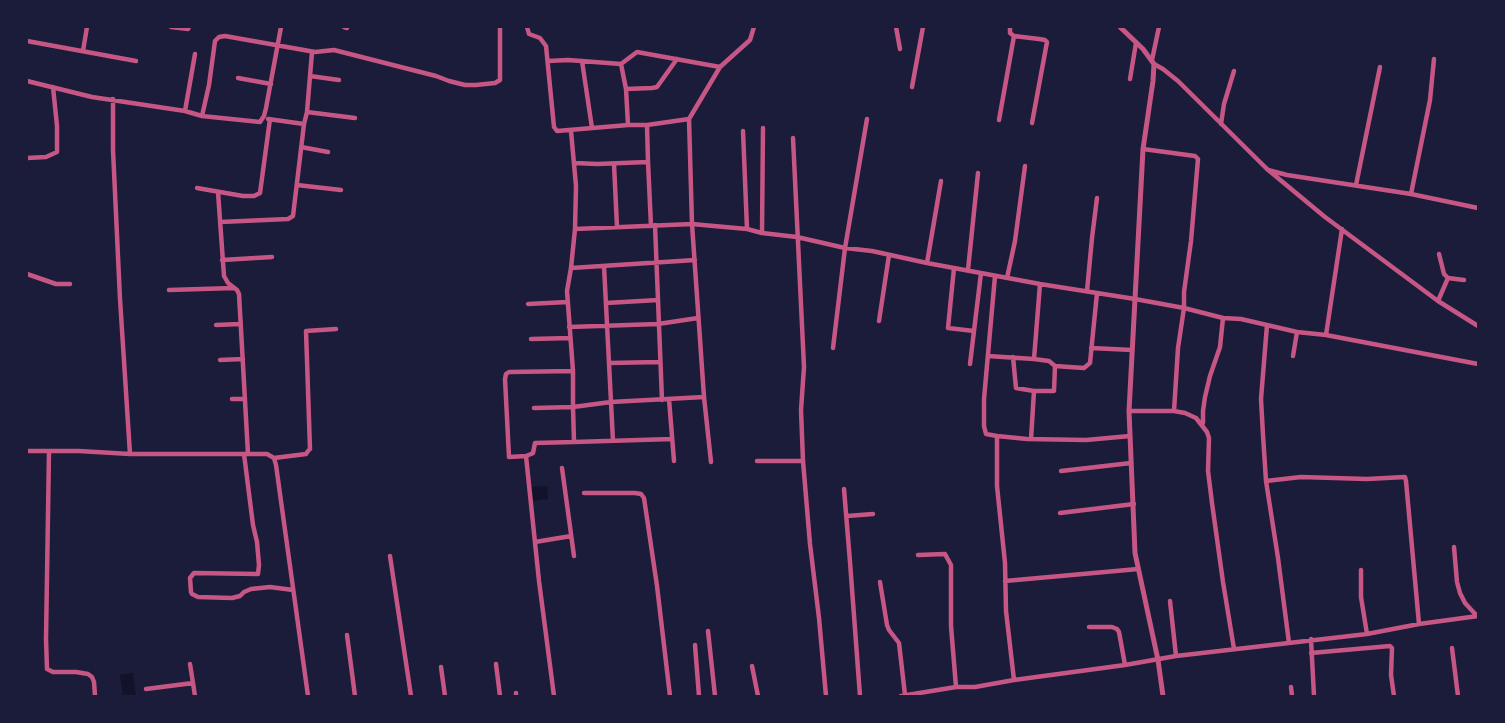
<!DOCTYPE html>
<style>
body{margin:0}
#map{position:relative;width:1505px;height:723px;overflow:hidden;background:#1b1b3a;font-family:"Source Sans 3",sans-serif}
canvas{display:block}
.frame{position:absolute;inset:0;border:28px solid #1b1b3a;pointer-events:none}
</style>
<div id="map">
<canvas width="1505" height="723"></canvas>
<div class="frame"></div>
</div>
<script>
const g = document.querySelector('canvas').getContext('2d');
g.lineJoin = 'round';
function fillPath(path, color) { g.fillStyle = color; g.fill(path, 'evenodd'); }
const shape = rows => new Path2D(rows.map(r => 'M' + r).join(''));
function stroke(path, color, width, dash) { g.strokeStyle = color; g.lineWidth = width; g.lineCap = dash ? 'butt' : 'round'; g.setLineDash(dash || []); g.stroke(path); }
fillPath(shape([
 [547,486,548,499,532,501,531,487],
 [133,673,136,696,123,696,120,675]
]), '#12122b');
stroke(shape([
 [171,27,188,29,189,27],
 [344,27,347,28],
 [527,27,529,34,540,38,546,46,554,127,557,131,628,125,647,125,689,119],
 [896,27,900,49],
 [1014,36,1039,39,1045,40,1047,42,1032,123],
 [27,41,136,61],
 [83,51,87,27],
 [1152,60,1159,27],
 [548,61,568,60,621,64,637,52,720,67],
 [582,61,592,128],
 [621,64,626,89,628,125],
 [1154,64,1163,69,1178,81,1267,169,1325,217,1438,301,1478,326],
 [310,76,339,80],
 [238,78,271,84],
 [1130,79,1136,43],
 [27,81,92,97,185,111,202,116,260,122,264,116,266,108,281,27],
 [912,87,923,27],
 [626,89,652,88,657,87,677,59],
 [113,99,113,150,120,299,130,454],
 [185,111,195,54],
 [307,112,312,52],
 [202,116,209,85,215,41,219,37,225,36,315,52,334,50,436,76,449,81,465,85,476,85,495,83,500,80,500,27],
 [268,119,304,124,307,112,355,118],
 [999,120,1014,36,1010,33,1010,27],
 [1221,124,1224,104,1234,71],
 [571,131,576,186,575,229,571,268,567,291,573,371,573,407,611,402,704,397,692,224,689,119,720,67,750,40,754,27],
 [743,131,747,229],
 [793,138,804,367,801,410,803,461,810,544,819,618,826,696],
 [301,147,328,152],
 [1143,149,1195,156,1198,159,1191,241,1184,292,1184,308,1178,348,1174,411],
 [27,158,46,157,57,152,57,126,53,87],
 [648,162,651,226],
 [575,163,597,164,648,162,647,125],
 [614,164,617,227],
 [1268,170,1287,175,1411,194,1478,208],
 [297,185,341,190],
 [1356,185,1380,67],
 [197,188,243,196,254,196,260,193,270,119],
 [218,192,224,276,228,283,237,290,239,294,248,454],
 [1411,194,1430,100,1434,59],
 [220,222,288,219,293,216,304,124],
 [655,225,662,400],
 [575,229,692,224,747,229,762,233,797,237,845,248,872,251,927,263,1040,284,1135,299,1184,308,1223,318,1241,319,1297,332,1326,335,1478,364],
 [762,233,763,128],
 [1439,254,1444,274,1448,278],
 [222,260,272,257],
 [927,263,941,181],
 [604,266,613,441],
 [571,268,695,260],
 [954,268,948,328,974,331],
 [968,270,978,173],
 [27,274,56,284,70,284],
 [995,276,984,399,984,426,986,434,997,436,997,486,1005,563,1006,611,1014,680],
 [1007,278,1015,241,1025,166],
 [1040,284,1034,359,1049,361,1055,366,1084,368,1090,363,1097,293],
 [169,290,234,288],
 [1087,291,1092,238,1097,198],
 [1438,301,1448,278,1464,280],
 [606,303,658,300],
 [528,304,567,302],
 [879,321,889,255],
 [216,325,240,324],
 [1267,325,1261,399,1263,435,1266,481,1278,558,1289,643],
 [569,327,658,324,698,318],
 [1326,335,1342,229],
 [531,339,570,338],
 [833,348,845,248,867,119],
 [1091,348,1132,350],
 [988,356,1034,359],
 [1293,356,1297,332],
 [1013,357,1016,388,1034,391],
 [220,360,243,359],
 [609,363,660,362],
 [970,364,981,273],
 [704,397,711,462],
 [232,399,245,399],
 [669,399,674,461],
 [534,408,573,407,574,442,535,443,533,453,531,454,526,456,509,457,505,379,506,374,509,372,573,371],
 [1129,411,1174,411,1185,413,1196,418,1207,432,1209,438,1208,471,1212,503,1223,582,1234,649],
 [1203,423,1203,411,1205,397,1210,376,1220,347,1223,318],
 [997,436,1027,439,1086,440,1130,436],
 [1031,439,1034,391,1054,391,1055,366],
 [574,442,672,439],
 [27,451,79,451,130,454,267,454,274,458,276,465,308,696],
 [49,451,46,639,47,669,53,672,76,672,88,674,92,677,94,682,95,696],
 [244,454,253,525,257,542,259,565,258,574,194,573,190,578,191,592,192,594,198,597,232,598,240,596,244,592,251,589,270,587,293,590],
 [526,456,539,581,554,696],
 [274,458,306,454,308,451,310,449,306,331,336,329],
 [757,461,803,461],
 [562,468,574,556],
 [1061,471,1131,463],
 [1266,481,1301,477,1367,479,1405,477,1406,481,1419,624],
 [844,489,850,562,860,696],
 [584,493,635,493,641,494,644,498,657,586,670,696],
 [1060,513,1134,504],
 [847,516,873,514],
 [535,542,571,536],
 [1454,547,1457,582,1460,593,1465,603,1477,616],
 [918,555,945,554,951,565,951,626,956,687],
 [390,556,411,696],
 [1361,570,1361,597,1367,634],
 [1005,581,1138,569],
 [880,582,887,625,889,630,899,643,905,695],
 [1170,601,1176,656],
 [1089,627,1112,627,1117,629,1119,632,1125,665],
 [708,631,715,696],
 [347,635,355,696],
 [1311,639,1314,696],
 [695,645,699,696],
 [1452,648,1458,696],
 [1311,653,1390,646,1392,648,1391,675,1394,696],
 [190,664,193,683],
 [496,664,500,696],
 [752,666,758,696],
 [441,667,445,696],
 [1291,687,1292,696],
 [146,689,193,683,195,696],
 [516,693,516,696],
 [901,696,956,687,975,687,1014,680,1125,665,1176,656,1367,634,1419,624,1478,616]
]), '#c65784', 4.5);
stroke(shape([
 [1120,27,1143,49,1154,64,1153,81,1143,149,1129,411,1135,553,1158,660,1163,696]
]), '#c65784', 5);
</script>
